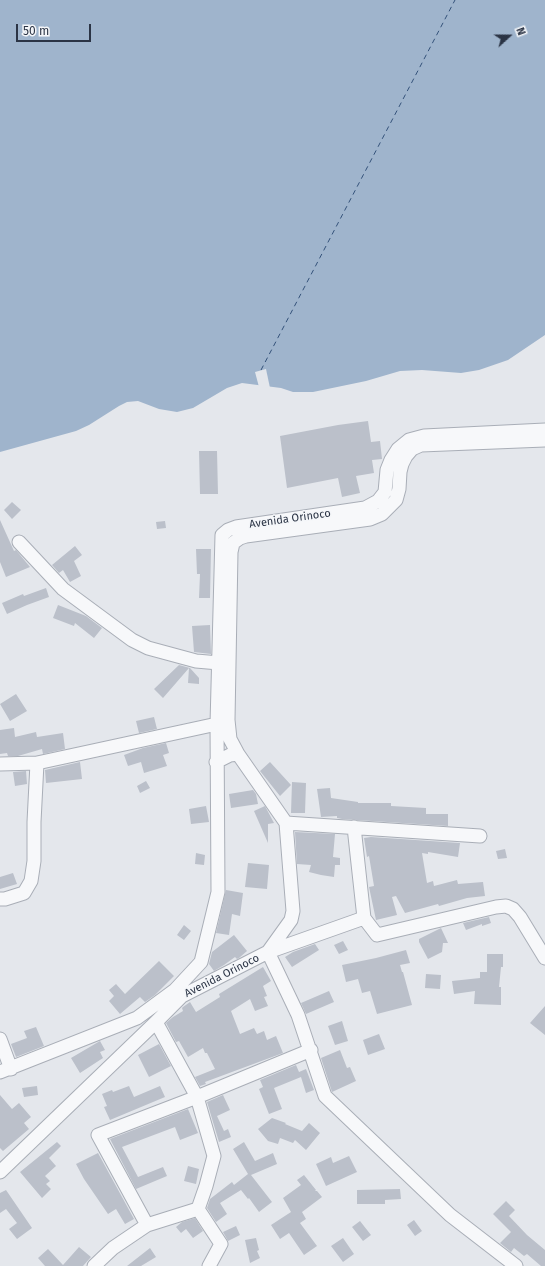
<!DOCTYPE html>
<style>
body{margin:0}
#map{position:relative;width:545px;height:1266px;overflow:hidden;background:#e4e7ec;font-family:"Fira Sans",sans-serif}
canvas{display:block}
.north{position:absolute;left:489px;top:16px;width:40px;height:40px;-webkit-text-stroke:3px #f4f6f9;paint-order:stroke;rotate:69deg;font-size:11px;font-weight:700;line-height:16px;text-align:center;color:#2b3445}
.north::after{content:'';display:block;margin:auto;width:14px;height:18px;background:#2b3445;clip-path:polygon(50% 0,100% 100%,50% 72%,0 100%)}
.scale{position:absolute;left:16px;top:24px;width:75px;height:18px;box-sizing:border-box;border:2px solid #2b3445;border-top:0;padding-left:5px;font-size:12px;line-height:14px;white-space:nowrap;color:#2b3445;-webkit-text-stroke:3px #f4f6f9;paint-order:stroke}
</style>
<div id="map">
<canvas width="545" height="1266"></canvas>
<div class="north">N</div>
<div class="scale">50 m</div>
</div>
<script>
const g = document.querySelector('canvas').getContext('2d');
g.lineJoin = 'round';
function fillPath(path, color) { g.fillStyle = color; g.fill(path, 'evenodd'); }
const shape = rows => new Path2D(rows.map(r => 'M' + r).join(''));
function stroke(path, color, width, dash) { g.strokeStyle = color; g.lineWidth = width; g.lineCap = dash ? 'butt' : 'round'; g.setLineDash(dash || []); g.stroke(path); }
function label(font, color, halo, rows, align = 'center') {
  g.font = font + ' "Fira Sans",sans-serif'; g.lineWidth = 3; g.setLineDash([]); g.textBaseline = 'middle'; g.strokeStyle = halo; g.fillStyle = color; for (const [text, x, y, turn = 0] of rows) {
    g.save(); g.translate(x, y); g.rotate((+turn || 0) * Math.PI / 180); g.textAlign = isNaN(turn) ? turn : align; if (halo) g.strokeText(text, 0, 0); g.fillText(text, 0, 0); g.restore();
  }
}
fillPath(shape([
 [0,0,545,0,545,335,508,360,479,370,461,373,422,370,400,371,366,381,313,392,293,392,281,388,242,383,227,388,193,408,177,412,159,409,138,401,127,402,119,406,89,425,76,431,0,452]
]), '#9fb4cc');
fillPath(shape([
 [266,369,270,388,259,387,255,372]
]), '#e4e7ec');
stroke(shape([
 [261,370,455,0]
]), '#34527a', 1, [5, 4]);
fillPath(shape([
 [368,421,371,442,380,441,382,459,372,460,374,473,356,476,360,493,342,497,338,478,287,488,280,436,338,425],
 [199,451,217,451,218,494,200,494],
 [12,502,21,510,12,519,4,510],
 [0,520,14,551,16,550,30,567,6,577,0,562],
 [165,521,166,528,157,529,156,522],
 [75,546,82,555,74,561,81,576,70,582,63,570,59,573,52,565],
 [196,549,211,549,210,598,199,598,200,574,197,574],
 [46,588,49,597,27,605,7,614,2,603,23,594,24,596],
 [58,605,86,616,102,628,94,638,75,623,74,626,53,618],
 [210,625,211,654,194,652,192,626],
 [179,665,190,668,199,678,199,684,188,683,189,668,163,698,154,689],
 [16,694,27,711,10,721,0,704],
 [154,717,157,729,139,733,136,721],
 [14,728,15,737,36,732,37,737,63,733,65,749,43,754,42,749,18,756,8,756,7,753,0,754,0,730],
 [166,743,169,753,163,755,167,766,144,773,141,762,128,766,124,755,143,748],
 [80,762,82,779,46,783,45,770],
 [270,762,291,785,280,796,260,771],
 [26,771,27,784,15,786,13,772],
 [146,781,150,788,140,793,137,786],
 [292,782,306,783,305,813,291,813],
 [330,788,331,798,358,802,358,803,391,803,391,806,426,808,426,814,448,814,448,826,342,819,337,818,337,816,321,817,317,789],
 [253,790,256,794,258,804,231,808,229,794],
 [206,806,209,822,191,824,189,809],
 [265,806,274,823,268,824,268,843,254,811],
 [295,832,335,834,333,857,340,858,340,865,335,865,334,877,321,875,309,872,311,865,297,864],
 [371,837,460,843,458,857,428,852,428,854,422,853,427,883,433,881,434,886,457,880,458,884,483,882,485,896,467,898,439,906,438,904,405,913,396,896,392,897,397,915,376,920,369,887,374,886,369,856,367,857,364,838],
 [505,849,507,858,498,859,496,851],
 [196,853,205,855,204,865,195,864],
 [248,863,269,865,267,889,245,887],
 [13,873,17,884,0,889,0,877],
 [226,890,243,893,240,916,232,914,229,935,216,933],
 [489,917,491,923,482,926,482,924,466,930,463,923],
 [184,925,191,931,184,940,177,935],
 [441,928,448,943,443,943,442,952,428,959,419,942,419,939],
 [234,935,247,951,239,958,237,959,235,957,224,965,214,971,209,964,212,952],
 [343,941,348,950,339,954,334,945],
 [315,944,319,950,292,967,285,957,293,952],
 [406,950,410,963,400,965,402,972,401,972,403,972,412,1005,377,1014,370,991,362,993,358,979,346,982,342,965,376,958],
 [487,954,503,954,503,967,501,967,499,987,501,987,501,1005,474,1004,475,991,454,994,452,981,480,978,480,972,487,972],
 [159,961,174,976,155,995,145,1002,140,997,120,1014,109,1001,114,996,109,990,116,984,125,994],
 [263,967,271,981,263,986,267,996,264,997,268,1006,255,1011,250,999,231,1011,240,1034,254,1028,257,1034,264,1031,267,1040,276,1036,283,1053,205,1082,206,1084,200,1086,195,1077,215,1069,207,1053,205,1053,203,1048,188,1057,179,1041,176,1042,166,1023,173,1017,183,1011,182,1008,183,1007,190,1002,196,1012,220,997,219,994],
 [426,974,441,975,440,989,425,988],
 [329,991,334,1002,306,1014,301,1003],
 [545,1006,545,1035,530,1023],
 [342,1021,348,1041,335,1045,328,1026],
 [36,1027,44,1046,16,1057,11,1044,27,1038,24,1031],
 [379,1034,385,1049,368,1055,363,1040],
 [100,1041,105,1050,100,1052,103,1058,80,1073,71,1058],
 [159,1044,171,1066,149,1077,138,1055],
 [340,1050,347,1068,350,1067,356,1081,332,1092,321,1058],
 [296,1065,299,1072,306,1069,314,1090,306,1093,301,1077,274,1088,282,1109,269,1114,259,1089,263,1087,260,1080],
 [37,1086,38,1095,24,1097,22,1088],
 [129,1086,134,1097,160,1086,165,1097,110,1120,104,1107,107,1106,102,1094,112,1090,113,1092],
 [0,1095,12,1109,19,1103,31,1117,24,1123,29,1129,3,1151,0,1148],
 [223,1095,230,1110,217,1116,224,1131,228,1129,231,1137,219,1142,207,1102],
 [188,1109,198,1133,180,1140,175,1127,122,1147,138,1177,163,1167,167,1176,136,1189,110,1139],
 [272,1118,286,1123,285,1124,302,1131,309,1123,320,1133,306,1150,295,1140,293,1143,280,1138,278,1144,268,1141,258,1129],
 [57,1142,61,1146,49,1158,56,1166,45,1176,50,1181,46,1184,51,1189,42,1198,20,1172],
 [244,1142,255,1161,273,1153,277,1164,251,1175,272,1202,259,1212,249,1198,248,1199,241,1190,220,1203,227,1214,216,1222,207,1208,210,1199,232,1182,234,1185,248,1174,233,1149],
 [98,1153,134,1219,125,1224,116,1209,108,1214,84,1179,76,1164],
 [349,1156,357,1172,326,1186,316,1164,331,1157,333,1163],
 [188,1166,199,1169,196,1184,184,1181],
 [304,1175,316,1190,315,1191,317,1191,322,1197,302,1212,306,1219,300,1223,317,1246,304,1255,289,1233,280,1239,271,1225,291,1212,283,1198,301,1185,297,1180],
 [400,1189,401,1199,385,1200,385,1204,357,1204,357,1190],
 [6,1190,32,1228,17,1239,9,1229,17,1223,6,1209,0,1213,0,1193],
 [506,1201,515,1210,509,1216,527,1235,545,1250,545,1266,541,1266,527,1254,524,1256,514,1248,511,1252,500,1243,511,1232,493,1214],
 [195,1218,203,1231,193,1238,186,1229,181,1233,176,1227,182,1222],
 [414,1220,422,1231,415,1236,407,1225],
 [360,1221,371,1235,363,1241,352,1227],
 [236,1226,240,1235,228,1241,223,1232],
 [256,1238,259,1250,257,1251,260,1258,250,1263,245,1240],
 [343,1238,354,1254,343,1262,331,1246],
 [79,1247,91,1257,83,1266,45,1266,38,1258,48,1249,63,1265],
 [150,1248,156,1257,141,1266,127,1266]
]), '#bbc0ca');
const minor = shape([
 [19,542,63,589,132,640,148,648,196,661,219,663],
 [238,754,230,739,228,720,231,552,233,543,240,538,246,536,370,519,382,514,396,500,399,489,400,472,402,464,406,456,412,449,421,445,545,440],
 [0,764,37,763,217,724],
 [286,823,480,836],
 [354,827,364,918,268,952,298,1015,325,1096,450,1215,516,1266],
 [0,899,5,899,24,893,31,881,34,861,34,822,37,763],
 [364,918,377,935,496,907,506,906,513,909,520,917,545,958],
 [0,1039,11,1069],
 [0,1072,137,1018,175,990,201,962,218,892,217,724,222,535,228,530,236,527,365,508,378,501,385,492,387,470,391,460,398,449,409,440,424,436,545,430],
 [0,1172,156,1022,182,996,268,952,291,920,293,911,286,823,238,754,230,755,216,762],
 [198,1209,221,1244,209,1266],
 [147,1225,98,1135,197,1097,311,1050],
 [94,1266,113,1248,147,1225,198,1209,206,1186,214,1156,197,1097,156,1022]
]);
stroke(minor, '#a9aeb7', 15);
stroke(minor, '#f7f8fa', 13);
label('11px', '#2b3445', '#f4f6f9', [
 ["Avenida Orinoco",290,519,-8],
 ["Avenida Orinoco",222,976,-27]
]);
</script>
